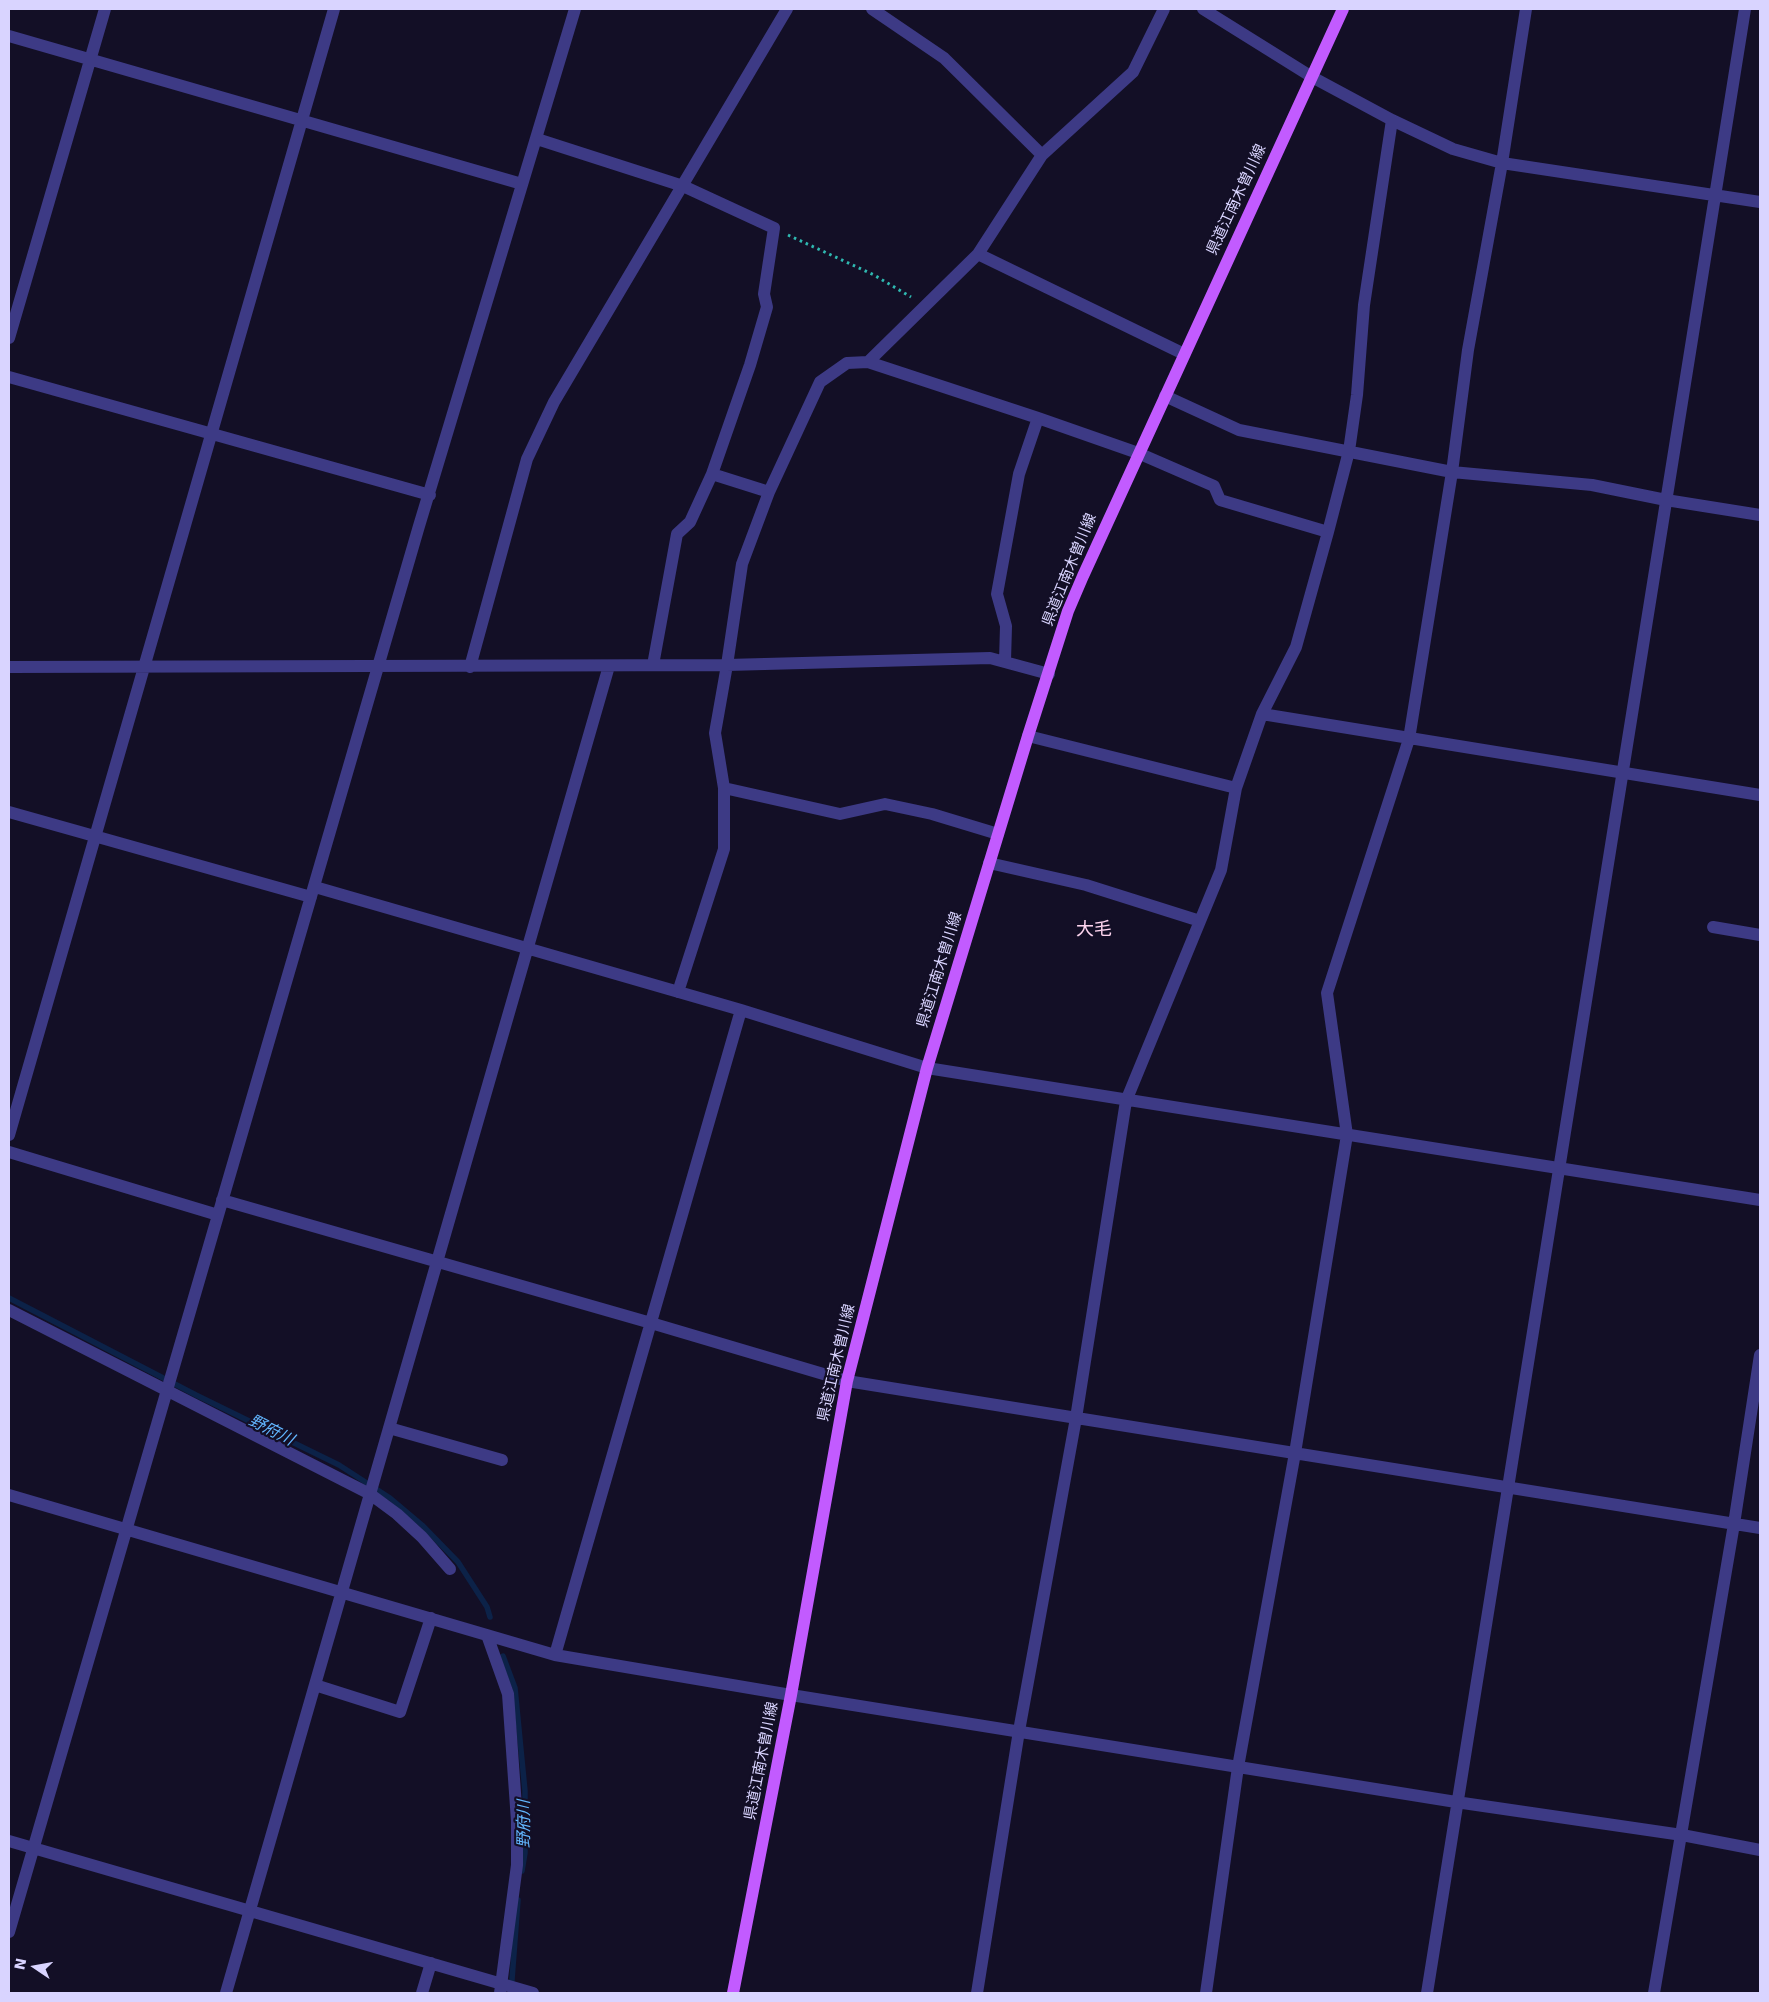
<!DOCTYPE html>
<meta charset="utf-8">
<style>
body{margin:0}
#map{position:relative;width:1769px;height:2002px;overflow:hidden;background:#130f26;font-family:"DejaVu Sans",sans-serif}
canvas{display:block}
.frame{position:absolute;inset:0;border:10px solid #d9d4ff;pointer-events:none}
.north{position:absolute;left:10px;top:1942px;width:50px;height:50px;-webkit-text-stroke:4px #130f26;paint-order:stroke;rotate:282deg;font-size:14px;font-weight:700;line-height:20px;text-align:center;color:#d9d4ff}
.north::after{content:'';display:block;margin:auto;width:18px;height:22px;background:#d9d4ff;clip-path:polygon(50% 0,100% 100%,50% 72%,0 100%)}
</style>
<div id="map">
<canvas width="1769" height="2002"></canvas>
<div class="frame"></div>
<div class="north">N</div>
</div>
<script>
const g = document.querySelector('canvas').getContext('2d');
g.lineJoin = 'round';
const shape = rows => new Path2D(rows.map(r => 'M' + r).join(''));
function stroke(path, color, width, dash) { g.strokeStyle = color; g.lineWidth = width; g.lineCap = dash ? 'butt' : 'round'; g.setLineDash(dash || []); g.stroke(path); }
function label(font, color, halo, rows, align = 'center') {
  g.font = font + ' "DejaVu Sans","Noto Sans JP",sans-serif'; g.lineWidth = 4.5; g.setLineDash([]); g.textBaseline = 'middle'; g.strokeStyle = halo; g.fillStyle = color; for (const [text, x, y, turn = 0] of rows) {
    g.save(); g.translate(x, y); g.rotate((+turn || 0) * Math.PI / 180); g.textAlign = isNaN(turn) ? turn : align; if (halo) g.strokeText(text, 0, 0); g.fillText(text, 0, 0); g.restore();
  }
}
stroke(shape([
 [9,1298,196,1395,339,1465,390,1498,422,1525,458,1562,487,1607,490,1617],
 [503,1656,515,1688,525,1791,525,1853,522,1871],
 [511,1993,518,1900]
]), '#0c2248', 5.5);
stroke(shape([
 [788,235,874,275,911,297]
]), '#2fb8b0', 3, [2.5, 4]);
stroke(shape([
 [872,9,944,58,1042,155],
 [1203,9,1312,77,1392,120,1453,149,1502,163,1760,202],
 [9,36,522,184],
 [537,139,683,186,774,228,764,294,767,307,750,365,712,474,690,522,677,534,653,665],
 [978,254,1184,354],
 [9,338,105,9],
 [868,362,1038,418,1138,453,1214,486,1220,500,1328,532],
 [9,377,430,495],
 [1165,396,1239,430,1452,472,1592,485,1666,500,1760,515],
 [712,474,769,492],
 [1005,661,1006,626,997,594,1019,474,1038,418],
 [9,667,727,665,990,658,1049,674],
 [470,667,527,459,554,402,787,9],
 [1262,714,1760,795],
 [1028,736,1236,788],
 [724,788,840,814,885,804,932,814,998,834],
 [9,812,311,897],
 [989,863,1086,885,1200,921],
 [315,887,741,1010,927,1068,1760,1200],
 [1713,927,1760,935],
 [678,992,724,849,724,788,715,733,727,665,742,564,769,492,820,382,847,363,868,362,978,254,1042,155,1133,72,1164,9],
 [9,1135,334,9],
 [9,1152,218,1215],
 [222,1200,651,1323,847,1381,1760,1528],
 [9,1310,370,1494,397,1514,422,1537,450,1569],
 [389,1428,502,1460],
 [9,1495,555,1655,791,1695,1456,1802,1682,1835,1760,1850],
 [487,1635,508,1694,517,1821,517,1865,500,1993],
 [555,1655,741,1010],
 [315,1685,400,1712,431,1618],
 [9,1841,533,1993],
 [9,1932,419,526,575,9],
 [226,1993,609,666],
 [422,1993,431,1963],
 [977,1993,1019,1731,1076,1418,1126,1101,1221,870,1236,788,1262,714,1296,647,1328,532,1349,451,1357,395,1364,305,1392,120],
 [1206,1993,1238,1767,1295,1453,1347,1135,1327,993,1409,739,1452,472,1468,350,1502,163,1526,9],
 [1427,1993,1745,9],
 [1654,1993,1734,1524,1760,1355]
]), '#3d3a85', 12);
stroke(shape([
 [733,1993,791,1695,847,1381,927,1068,1028,736,1068,611,1083,576,1343,9]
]), '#c25bff', 12);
label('15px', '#d9d4ff', '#130f26', [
 ["県道江南木曽川線",1237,200,-65],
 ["県道江南木曽川線",1070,570,-68],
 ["県道江南木曽川線",940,970,-73],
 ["県道江南木曽川線",837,1363,-77],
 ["県道江南木曽川線",762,1761,-79]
]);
label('italic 16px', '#62b6ff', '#130f26', [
 ["野府川",271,1431,27],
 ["野府川",525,1824,-90]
]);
label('18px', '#ffd6f0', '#130f26', [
 ["大毛",1094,930]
]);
</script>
